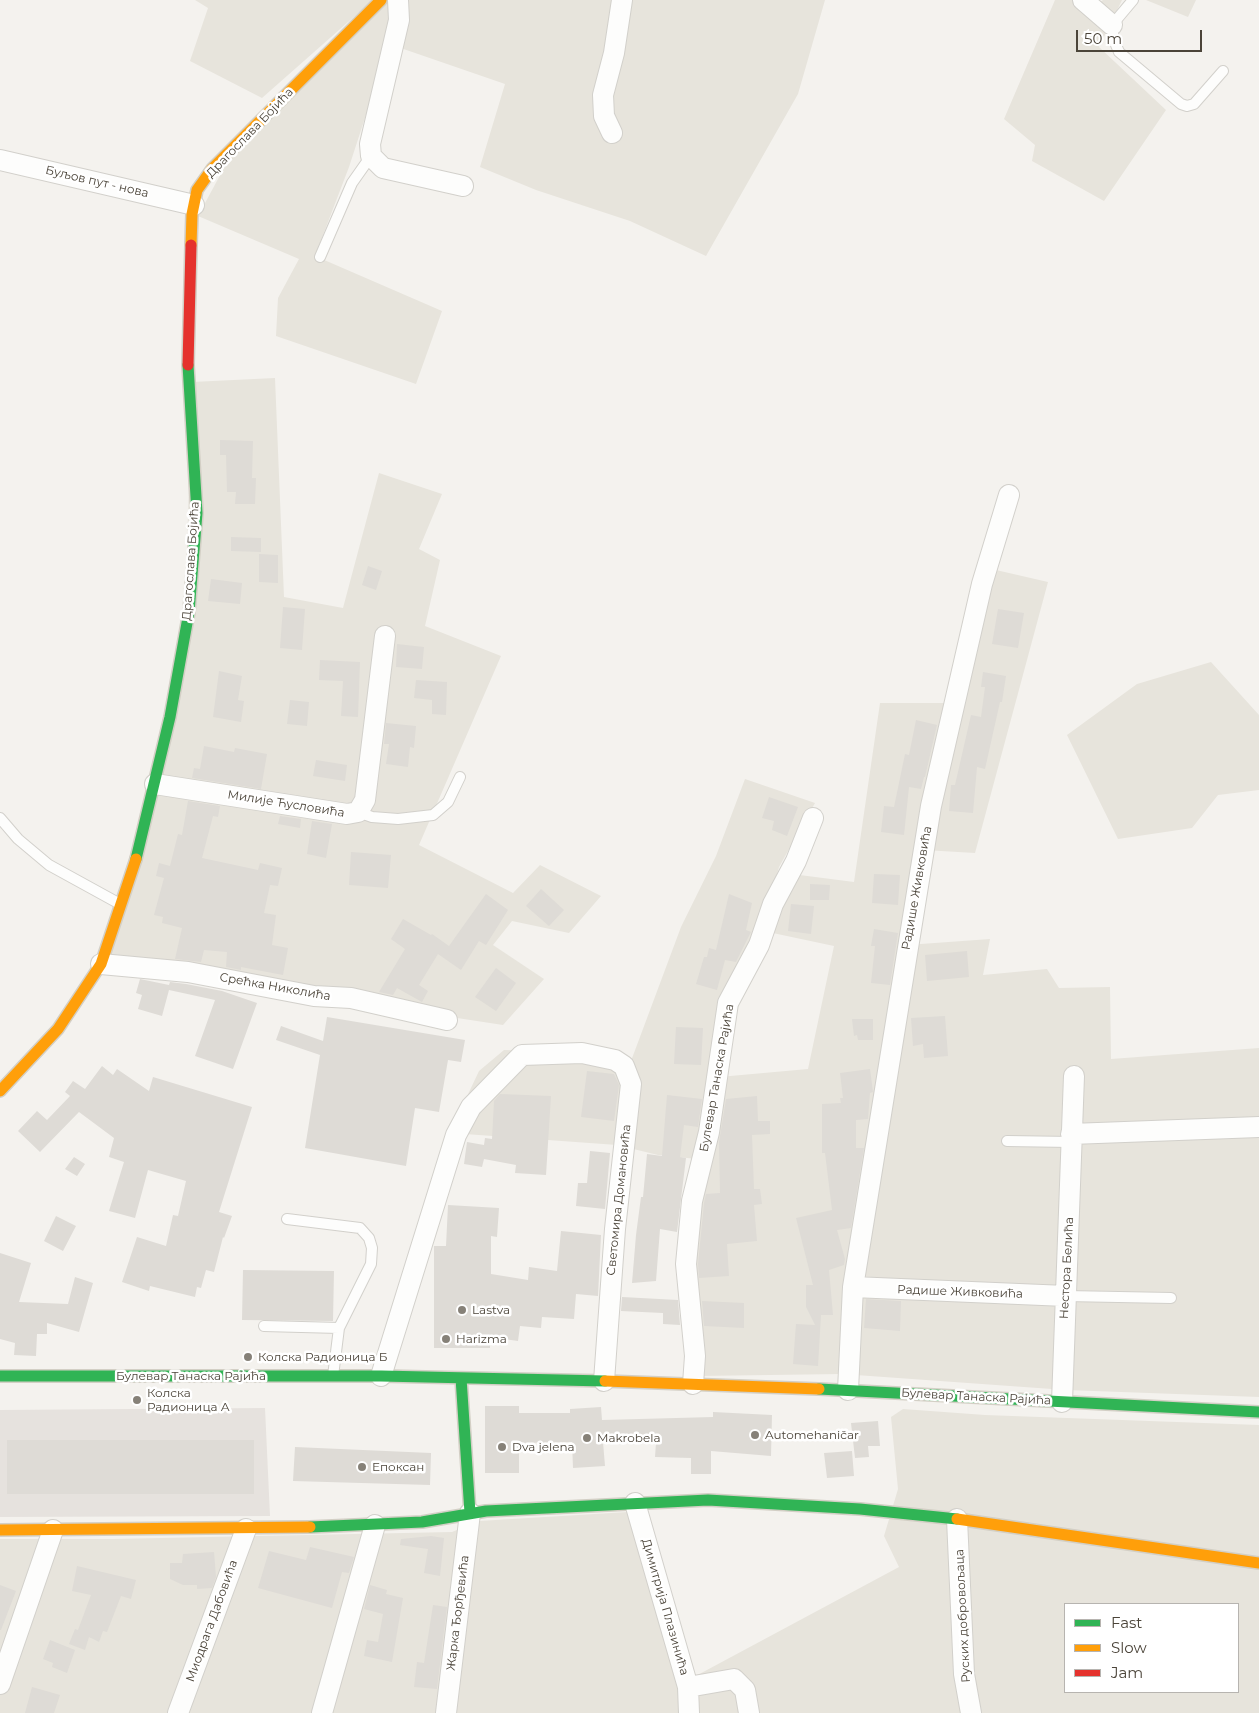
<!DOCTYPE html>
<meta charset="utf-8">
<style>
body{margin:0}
#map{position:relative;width:1259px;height:1713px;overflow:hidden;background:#f4f2ee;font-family:Montserrat,sans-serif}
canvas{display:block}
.legend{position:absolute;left:1064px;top:1603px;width:175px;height:90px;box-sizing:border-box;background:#fff;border:1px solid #b7b4b0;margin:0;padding:6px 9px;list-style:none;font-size:15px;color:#4b4439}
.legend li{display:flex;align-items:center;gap:10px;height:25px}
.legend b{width:25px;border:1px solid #b7b4b0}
.scale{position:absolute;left:1076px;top:30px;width:126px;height:22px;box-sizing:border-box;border:2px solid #4b4439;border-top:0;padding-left:6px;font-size:15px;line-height:18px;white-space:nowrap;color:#4b4439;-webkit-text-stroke:4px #fff;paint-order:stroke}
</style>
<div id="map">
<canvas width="1259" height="1713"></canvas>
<ul class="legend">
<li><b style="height:6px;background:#30b455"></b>Fast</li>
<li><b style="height:6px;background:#ff9f0a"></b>Slow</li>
<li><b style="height:6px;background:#e5322d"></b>Jam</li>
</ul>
<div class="scale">50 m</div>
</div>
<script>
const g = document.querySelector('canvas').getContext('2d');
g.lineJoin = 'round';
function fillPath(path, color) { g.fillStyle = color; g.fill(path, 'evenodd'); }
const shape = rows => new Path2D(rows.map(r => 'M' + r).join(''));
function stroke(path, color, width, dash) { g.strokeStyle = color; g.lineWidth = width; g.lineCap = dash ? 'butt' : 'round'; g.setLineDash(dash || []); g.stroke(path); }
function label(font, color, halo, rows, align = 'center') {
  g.font = font + ' Montserrat,sans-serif'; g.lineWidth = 5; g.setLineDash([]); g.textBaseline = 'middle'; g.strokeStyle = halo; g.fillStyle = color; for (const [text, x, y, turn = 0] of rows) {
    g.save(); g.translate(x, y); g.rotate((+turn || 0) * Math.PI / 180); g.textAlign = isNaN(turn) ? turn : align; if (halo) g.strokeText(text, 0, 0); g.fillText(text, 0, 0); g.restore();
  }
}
fillPath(shape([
 [195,0,373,0,262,98,190,61,208,8],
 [388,0,825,0,798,94,706,256,630,221,536,190,480,167,505,84,389,44,349,167,315,256,442,311,416,384,276,336,278,298,299,259,198,216,231,155],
 [1055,0,1075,0,1092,8,1103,0,1122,0,1099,47,1166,110,1104,201,1032,161,1035,145,1004,119],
 [1146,0,1196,0,1188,17],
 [275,378,284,597,343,608,379,473,442,494,419,549,440,560,425,626,501,656,419,845,513,893,540,865,601,896,569,933,512,921,493,945,544,979,503,1025,97,963,183,680,192,382],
 [983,567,1048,582,975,853,924,850,907,945,990,939,983,975,1047,969,1059,988,1110,987,1111,1059,1259,1048,1259,1397,1066,1390,842,1374,698,1376,692,1242,697,1159,658,1155,617,1145,465,1134,462,1107,479,1071,504,1050,576,1052,631,1061,681,927,716,856,745,779,815,803,779,867,764,923,708,1078,808,1069,834,946,768,932,784,873,854,882,880,703,949,703],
 [1211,662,1259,715,1259,790,1218,795,1192,828,1118,839,1067,735,1137,684],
 [903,1409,985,1415,1259,1425,1259,1713,695,1713,692,1678,899,1567,884,1536,898,1489,891,1417],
 [1065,1604,1238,1604,1238,1692,1065,1692],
 [628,1512,683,1687,685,1713,0,1713,0,1539,113,1539,452,1532,479,1521]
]), '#e7e4dc');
fillPath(shape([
 [265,1408,270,1516,0,1517,0,1410]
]), '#e6e2de');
fillPath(shape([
 [220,440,253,441,252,478,256,478,255,504,235,504,236,492,227,492,226,455,220,455],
 [231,537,261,538,261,552,231,551],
 [259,554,278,555,278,583,259,582],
 [368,566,382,571,376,590,362,585],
 [211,579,242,583,240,604,208,601],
 [283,607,305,609,302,650,280,648],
 [998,609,1024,613,1018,648,992,644],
 [397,644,424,647,422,669,396,667],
 [320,660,360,662,358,717,341,716,343,681,319,680],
 [219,671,242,676,238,700,244,701,241,722,213,717],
 [983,672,1006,676,1002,702,1000,702,985,769,977,767,973,813,949,811,951,785,955,785,971,715,981,717,985,687,981,687],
 [416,680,447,682,446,715,432,714,432,700,414,698],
 [290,700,309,702,307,726,287,724],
 [916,720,937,725,925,777,924,777,921,789,909,787,904,835,881,832,884,806,894,807,905,754,909,755],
 [386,723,416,726,414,748,410,747,408,767,386,764,389,744,384,744],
 [204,746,234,752,235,748,267,754,261,789,192,778,194,768,200,769],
 [316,760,347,765,345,781,313,776],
 [769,797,798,807,787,836,772,830,774,821,762,818],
 [188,801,220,806,218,817,213,816,202,858,258,870,260,863,282,868,278,886,270,885,264,913,276,915,272,945,288,948,283,975,241,967,241,970,226,967,227,952,204,950,201,962,175,959,182,928,162,923,163,917,154,915,164,878,156,876,159,863,170,866,178,834,182,835],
 [280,816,301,819,300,828,278,824],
 [312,821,332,824,326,858,307,854],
 [351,852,391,855,388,888,349,885],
 [874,874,900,875,898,905,872,903],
 [810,884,830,885,829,900,810,900],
 [541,889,564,910,549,926,526,906],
 [486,894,508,910,486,945,479,941,461,970,438,954,419,985,428,991,422,1002,397,988,393,995,379,992,405,949,391,939,403,919,431,935,432,934,449,946],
 [729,894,752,903,746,930,751,932,736,962,725,960,717,990,696,984,704,957,707,957,709,948,716,950],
 [791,904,814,906,811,934,788,931],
 [874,929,898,933,890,985,871,983,875,946,871,946],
 [967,951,969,977,927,981,925,955],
 [496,968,516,983,496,1011,475,997],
 [140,979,169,985,170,982,186,984,222,991,257,1003,233,1069,195,1056,215,1000,169,990,162,1016,138,1009,142,995,136,993],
 [945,1016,948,1056,924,1058,923,1044,913,1046,911,1018],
 [327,1017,465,1040,461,1062,448,1060,439,1112,415,1108,406,1166,305,1148,320,1055,276,1040,281,1026,323,1041],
 [852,1019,873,1019,873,1040,858,1040,857,1035,854,1036],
 [676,1027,703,1028,701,1065,674,1064],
 [102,1066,113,1075,117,1069,149,1091,153,1077,252,1107,219,1212,232,1216,224,1238,223,1237,214,1272,206,1270,201,1288,197,1287,195,1297,150,1286,149,1291,122,1282,137,1237,166,1246,173,1215,178,1216,186,1181,148,1170,135,1218,109,1211,124,1162,109,1157,114,1138,79,1112,40,1152,18,1131,37,1111,47,1120,70,1096,65,1092,73,1081,85,1089],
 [870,1069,873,1092,870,1093,868,1119,856,1120,856,1148,864,1148,851,1228,837,1230,845,1259,844,1265,829,1270,833,1315,821,1315,818,1366,793,1364,796,1324,815,1325,806,1307,806,1285,813,1285,796,1218,832,1210,825,1153,822,1153,822,1104,841,1103,840,1098,843,1098,840,1073],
 [587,1071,614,1074,619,1085,614,1121,581,1117],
 [500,1094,551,1096,546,1175,515,1173,516,1165,484,1159,482,1167,464,1164,467,1142,484,1145,485,1138,492,1139,494,1101],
 [667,1095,702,1099,698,1127,684,1125,680,1157,686,1158,677,1232,660,1229,656,1281,632,1283,636,1235,641,1197,643,1197,647,1154,662,1156],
 [757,1096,758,1121,770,1121,770,1134,752,1135,754,1189,760,1189,762,1204,754,1205,757,1241,727,1244,729,1276,699,1278,698,1264,704,1203,706,1194,720,1193,719,1142,726,1099],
 [590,1151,610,1153,605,1209,576,1206,578,1183,587,1183],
 [74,1157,85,1164,77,1176,65,1169],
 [448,1205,499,1208,497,1237,491,1236,491,1274,528,1280,529,1267,557,1271,561,1231,601,1235,598,1296,576,1294,574,1319,542,1317,541,1328,520,1326,518,1341,490,1337,490,1348,434,1348,434,1246,446,1246],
 [56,1216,76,1226,63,1251,44,1241],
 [0,1253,31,1263,19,1302,68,1304,75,1277,93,1283,79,1332,47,1323,47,1334,37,1334,36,1356,14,1355,15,1343,0,1339],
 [243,1270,334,1271,333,1321,242,1320],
 [622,1297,678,1300,680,1325,663,1324,663,1313,621,1311],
 [866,1299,901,1301,900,1331,864,1328],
 [702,1301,744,1303,744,1328,704,1326],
 [485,1406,519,1406,519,1413,570,1413,570,1409,601,1407,602,1420,713,1417,713,1412,772,1415,771,1456,711,1451,711,1474,691,1474,691,1458,655,1457,656,1443,603,1442,605,1466,573,1468,572,1442,519,1443,519,1473,485,1473],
 [878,1421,880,1446,868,1446,869,1457,855,1458,851,1423],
 [7,1440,254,1440,254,1494,7,1494],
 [295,1447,431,1453,430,1485,293,1481],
 [852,1451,854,1476,827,1478,824,1453],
 [431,1536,444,1538,440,1576,424,1573,428,1549,400,1545,401,1539],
 [310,1547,354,1557,349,1573,342,1572,332,1608,258,1588,269,1551,306,1560],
 [214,1552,216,1577,212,1588,197,1589,197,1585,183,1585,170,1579,170,1563,182,1563,183,1554],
 [77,1566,136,1580,131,1599,121,1596,107,1632,103,1631,99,1642,89,1637,85,1650,69,1644,75,1629,78,1630,91,1595,72,1591],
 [0,1585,16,1591,1,1630,0,1630],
 [370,1585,387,1590,386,1594,403,1598,392,1662,364,1656,367,1640,378,1642,383,1614,364,1609],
 [433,1605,447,1607,437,1689,414,1687,417,1662,424,1663],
 [50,1640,75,1650,67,1673,52,1667,53,1663,43,1659],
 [32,1687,60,1695,54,1713,25,1713]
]), '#dedbd6');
const lane = shape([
 [1133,0,1112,25,1114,40,1119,52,1181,104,1187,106,1194,104,1223,71],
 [320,257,352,183,371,156],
 [358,812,372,817,398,819,433,815,448,802,460,777],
 [0,818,18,839,49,865,120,904],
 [1007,1141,1071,1142],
 [287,1219,360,1228,369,1238,372,1248,371,1264,339,1328,333,1376],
 [1066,1296,1171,1298],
 [264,1326,339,1328]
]);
const street = shape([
 [398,0,399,20,370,144,371,156,383,168,463,186],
 [1083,0,1112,25],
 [612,133,604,116,603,95,614,53,622,0],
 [0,160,194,205],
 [155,784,347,814,358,812,365,800,385,636],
 [101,964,188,972,314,996,351,998,447,1020],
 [1071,1134,1259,1127],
 [853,1287,1066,1296],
 [381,1376,456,1135,471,1107,522,1055,582,1053,615,1060,624,1066,631,1084,615,1229,604,1381],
 [693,1384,695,1356,686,1264,692,1201,709,1132,728,1003,759,945,773,904,796,861,813,818],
 [848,1390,853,1287,931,806,982,584,1009,495],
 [1062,1402,1074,1076],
 [635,1503,688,1687,689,1713],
 [957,1519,964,1674,971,1713],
 [0,1684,53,1530],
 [688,1687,734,1679,745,1690,749,1713],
 [178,1713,246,1529],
 [322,1713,375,1525],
 [446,1713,470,1513]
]);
const fast = shape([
 [136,859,170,717,189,612,197,513,188,365],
 [0,1376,381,1376,605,1381],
 [461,1378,470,1513],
 [819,1389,1259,1412],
 [310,1527,422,1522,486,1511,708,1500,860,1509,957,1519]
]);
const slow = shape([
 [191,245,192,214,197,190,212,169,381,0],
 [0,1091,58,1029,101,964,136,859],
 [605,1381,819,1389],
 [957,1519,1259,1563],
 [0,1530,310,1527]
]);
const jam = shape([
 [188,365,191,245]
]);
stroke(lane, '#d2d0cb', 12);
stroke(street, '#d2d0cb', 22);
stroke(fast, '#d3cfc5', 14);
stroke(slow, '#d3cfc5', 14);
stroke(jam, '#d3cfc5', 14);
stroke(lane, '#fdfdfc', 10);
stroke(street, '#fdfdfc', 20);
stroke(fast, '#30b455', 11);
stroke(slow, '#ff9f0a', 11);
stroke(jam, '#e5322d', 11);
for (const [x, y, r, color] of [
 [462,1310,5,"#868178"],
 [446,1339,5,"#868178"],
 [248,1357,5,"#868178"],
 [137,1400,5,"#868178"],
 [755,1435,5,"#868178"],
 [587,1438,5,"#868178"],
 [502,1447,5,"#868178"],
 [362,1467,5,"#868178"]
]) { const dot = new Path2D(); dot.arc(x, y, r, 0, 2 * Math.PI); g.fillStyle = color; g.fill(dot); stroke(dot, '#fff', 2); }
label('12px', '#4b4439', '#fff', [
 ["Драгослава Бојића",250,133,-46],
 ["Буљов пут - нова",97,182,13],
 ["Драгослава Бојића",191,561,-86],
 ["Милије Ћусловића",286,804,9],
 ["Радише Живковића",917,888,-80],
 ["Срећка Николића",275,987,10],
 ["Булевар Танаска Рајића",717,1078,-80],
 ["Светомира Домановића",619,1200,-84],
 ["Нестора Белића",1067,1268,-87],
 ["Радише Живковића",960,1292,2],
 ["Булевар Танаска Рајића",191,1376],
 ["Булевар Танаска Рајића",976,1397,3],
 ["Димитрија Плазинића",665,1607,74],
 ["Жарка Ђорђевића",458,1613,-83],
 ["Руских добровољаца",963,1616,-93],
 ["Миодрага Дабовића",212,1621,-70]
]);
label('12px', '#4b4439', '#fff', [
 ["Lastva",472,1310],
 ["Harizma",456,1339],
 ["Колска Радионица Б",258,1357],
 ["Колска",147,1393],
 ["Радионица А",147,1407],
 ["Automehaničar",765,1435],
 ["Makrobela",597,1438],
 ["Dva jelena",512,1447],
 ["Епоксан",372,1467]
], 'left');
</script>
